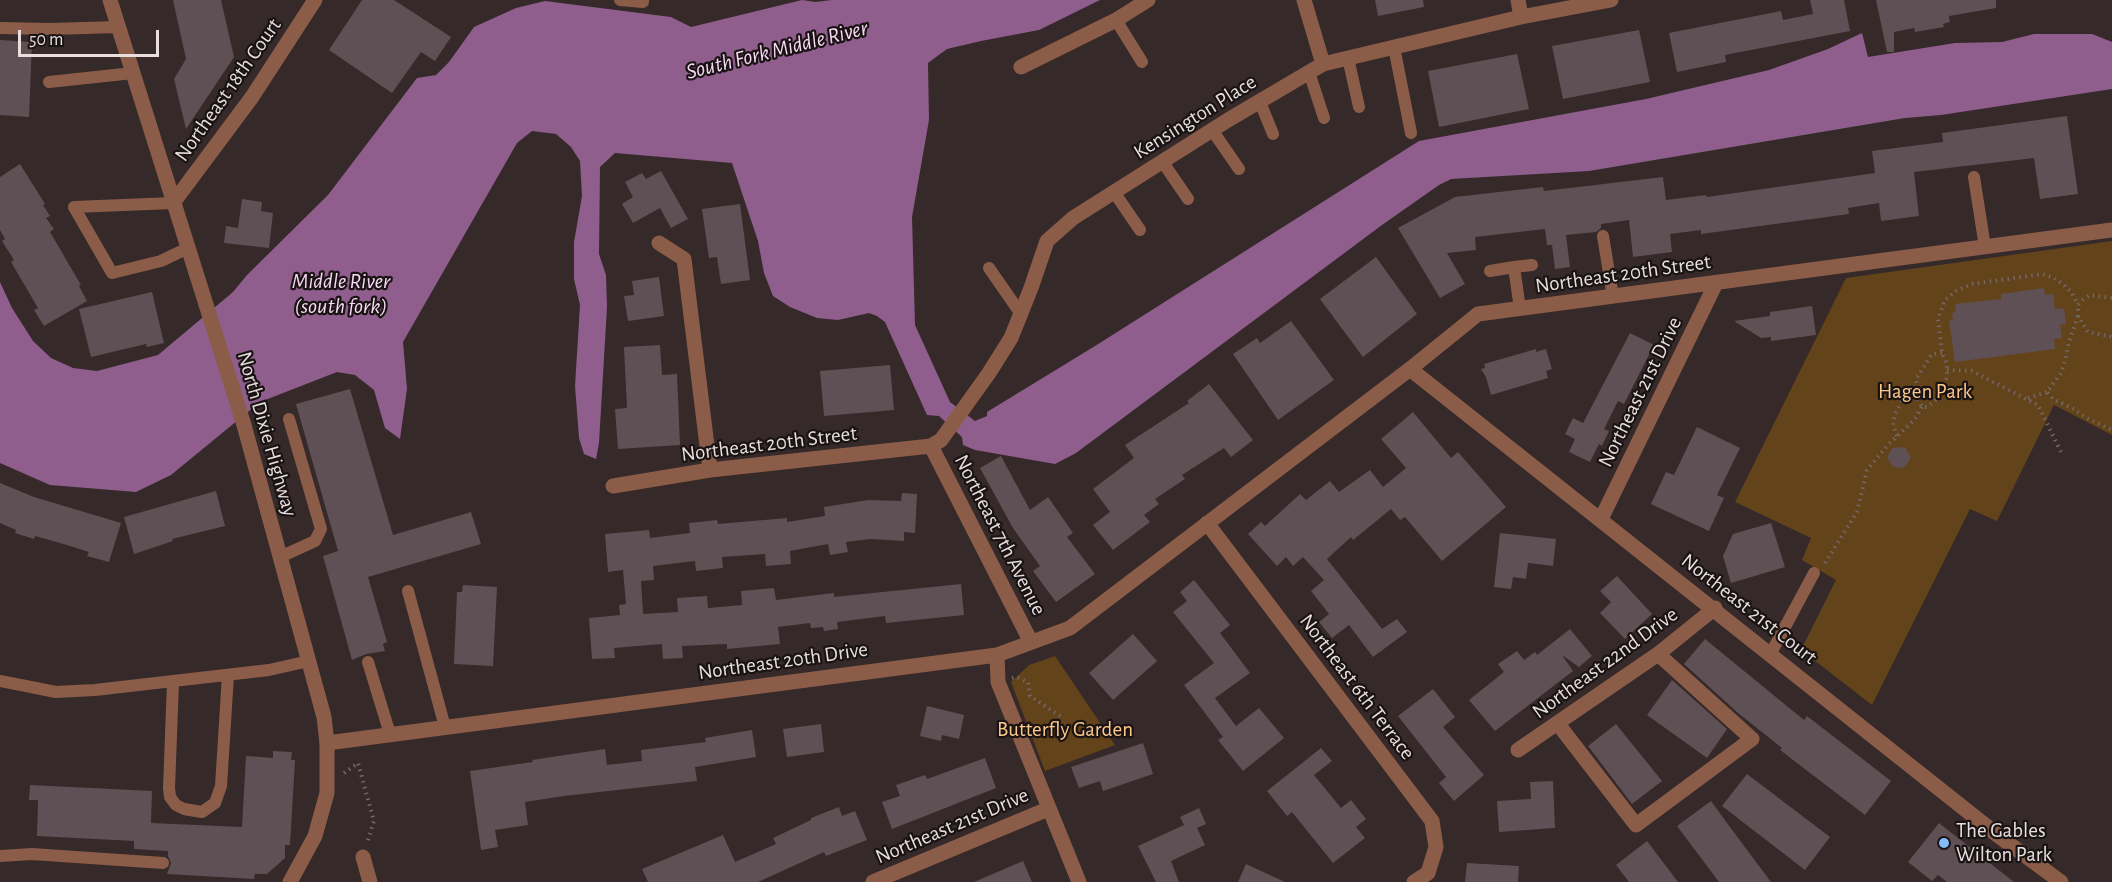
<!DOCTYPE html>
<style>
body{margin:0}
#map{position:relative;width:2112px;height:882px;overflow:hidden;background:#362929;font-family:"Alegreya Sans",sans-serif}
canvas{display:block}
.scale{position:absolute;left:18px;top:30px;width:141px;height:27px;box-sizing:border-box;border:3px solid #e8dede;border-top:0;padding-left:8px;font-size:18px;line-height:21px;white-space:nowrap;color:#e8dede;-webkit-text-stroke:4px #1a1313;paint-order:stroke}
</style>
<div id="map">
<canvas width="2112" height="882"></canvas>
<div class="scale">50 m</div>
</div>
<script>
const g = document.querySelector('canvas').getContext('2d');
g.lineJoin = 'round';
function fillPath(path, color) { g.fillStyle = color; g.fill(path, 'evenodd'); }
const shape = rows => new Path2D(rows.map(r => 'M' + r).join(''));
function stroke(path, color, width, dash) { g.strokeStyle = color; g.lineWidth = width; g.lineCap = dash ? 'butt' : 'round'; g.setLineDash(dash || []); g.stroke(path); }
function label(font, color, halo, rows, align = 'center') {
  g.font = font + ' "Alegreya Sans",sans-serif'; g.lineWidth = 4.5; g.setLineDash([]); g.textBaseline = 'middle'; g.strokeStyle = halo; g.fillStyle = color; for (const [text, x, y, turn = 0] of rows) {
    g.save(); g.translate(x, y); g.rotate((+turn || 0) * Math.PI / 180); g.textAlign = isNaN(turn) ? turn : align; if (halo) g.strokeText(text, 0, 0); g.fillText(text, 0, 0); g.restore();
  }
}
fillPath(shape([
 [2112,241,2112,435,2054,405,1997,521,1970,509,1872,705,1801,650,1836,580,1802,560,1811,538,1735,502,1846,278],
 [1055,656,1115,745,1045,771,1011,682,1029,665]
]), '#63431a');
fillPath(shape([
 [802,0,815,2,832,0,1100,0,1039,30,981,41,947,49,928,63,929,120,912,217,915,325,950,402,975,421,987,416,987,412,1095,346,1419,141,1646,99,1769,70,1828,49,1862,33,1868,57,1955,43,2002,42,2034,34,2092,34,2112,42,2112,89,1941,115,1905,118,1589,171,1451,179,1439,185,1382,225,1076,453,1055,464,975,450,963,445,962,437,939,416,927,415,885,322,877,316,869,313,838,320,817,318,790,307,773,296,764,273,758,241,732,163,615,153,600,167,599,254,606,275,607,307,599,443,596,459,584,454,579,438,575,386,580,305,574,279,574,242,582,196,580,161,571,147,556,134,532,131,517,143,403,342,407,389,400,439,385,428,374,390,355,375,337,372,260,402,171,475,136,492,50,485,0,463,0,282,12,308,33,341,51,358,73,368,97,371,158,355,233,292,247,275,328,195,417,78,436,75,449,62,474,27,516,8,545,1,671,17,691,27]
]), '#8f5e8d');
fillPath(shape([
 [173,0,221,0,234,57,186,129,174,79,186,59],
 [362,0,394,0,451,37,435,61,421,52,392,93,329,50],
 [1375,0,1423,0,1424,7,1378,16],
 [1810,0,1844,0,1850,31,1725,55,1726,62,1677,72,1669,33,1781,11,1783,20,1813,14],
 [1876,0,1996,0,1996,8,1949,16,1950,22,1943,24,1944,27,1915,32,1914,28,1894,32,1894,52,1887,52],
 [1639,30,1650,82,1563,99,1552,46],
 [0,40,32,42,29,117,0,115],
 [1517,54,1529,109,1439,127,1428,71],
 [2067,116,2078,194,2040,199,2034,158,1914,172,1919,216,1881,221,1879,203,1848,208,1849,214,1701,234,1701,230,1670,234,1672,252,1633,257,1629,220,1601,224,1601,228,1596,232,1566,235,1570,267,1555,269,1552,245,1547,245,1545,229,1475,237,1476,250,1447,253,1465,284,1440,298,1398,228,1455,197,1543,187,1544,191,1663,177,1666,200,1706,195,1707,197,1875,173,1872,151,1943,142,1942,133],
 [20,164,45,204,43,205,50,216,46,218,54,229,50,232,81,285,79,286,87,301,44,326,34,310,38,308,11,262,14,260,2,241,5,239,0,230,0,177],
 [661,171,688,219,671,228,660,208,633,223,622,204,633,197,625,182,642,173,646,179],
 [242,199,262,202,261,211,273,213,269,248,224,243,226,226,238,228],
 [740,204,750,280,721,284,717,257,709,258,702,209],
 [1376,257,1417,314,1363,357,1320,299],
 [659,277,664,316,628,321,624,296,634,295,632,281],
 [2044,288,2045,295,2053,294,2055,309,2064,308,2066,324,2060,325,2062,338,2054,339,2055,349,1955,362,1949,320,1953,320,1952,313,1956,312,1955,304,2001,299,2001,294],
 [152,292,164,343,147,347,146,344,91,357,79,309],
 [1812,306,1816,335,1771,341,1771,337,1761,338,1734,321,1770,316,1770,312],
 [1291,321,1334,380,1278,420,1233,354,1257,338,1260,343],
 [1630,333,1654,345,1624,404,1618,401,1604,429,1609,431,1602,446,1599,444,1590,462,1569,452,1575,439,1565,434,1573,418,1583,423],
 [660,345,662,375,677,374,680,445,618,449,615,409,627,408,624,347],
 [1536,349,1536,352,1546,349,1552,369,1546,371,1548,378,1491,395,1486,377,1481,369,1485,368,1484,364],
 [890,365,894,410,824,416,820,371],
 [1209,384,1253,440,1231,457,1224,448,1182,475,1185,479,1155,499,1159,504,1144,515,1150,522,1113,550,1093,525,1110,512,1093,489,1134,458,1125,445,1189,403,1187,401],
 [350,389,393,535,471,512,481,544,368,577,387,642,383,644,385,651,366,654,352,660,323,556,338,551,296,404],
 [1413,412,1451,458,1458,452,1506,507,1442,561,1405,517,1400,520,1391,509,1353,540,1351,537,1327,559,1382,629,1397,619,1407,632,1373,657,1349,625,1332,638,1319,622,1329,614,1311,591,1324,580,1303,557,1293,566,1286,557,1277,566,1248,534,1261,522,1265,526,1300,494,1306,500,1330,481,1339,492,1370,470,1383,487,1406,468,1381,439],
 [1697,427,1740,448,1717,495,1724,498,1709,531,1651,504,1666,472,1674,475],
 [1905,447,1911,458,1904,468,1893,467,1887,458,1892,448],
 [1001,456,1030,510,1048,497,1073,533,1067,537,1095,574,1056,602,1033,571,1040,566,1013,528,980,468],
 [0,483,34,497,121,523,109,562,87,556,89,552,67,545,35,536,34,539,15,533,16,530,0,523],
 [216,491,225,526,172,539,173,541,134,554,124,517],
 [902,493,917,494,915,533,904,532,904,541,870,539,846,542,848,552,830,555,828,544,790,551,791,564,766,566,765,554,722,557,723,568,696,571,695,561,653,566,654,580,641,581,643,614,678,612,677,598,707,596,708,608,742,605,741,591,774,588,776,600,834,593,834,597,961,584,964,615,886,623,885,616,837,622,838,629,824,631,823,627,811,628,810,623,778,627,780,644,727,649,727,644,682,646,683,658,663,659,662,644,614,648,615,658,592,659,589,618,620,615,619,605,626,604,623,570,608,572,605,534,649,530,650,538,690,533,689,523,717,520,718,524,787,518,787,522,825,516,824,507,868,500,901,501],
 [1771,523,1785,567,1731,583,1723,556,1733,534],
 [1500,533,1556,539,1553,566,1528,563,1526,579,1513,577,1511,589,1494,587],
 [1617,576,1652,614,1625,639,1600,613,1611,602,1600,591],
 [1194,580,1230,625,1220,633,1250,673,1215,698,1236,726,1259,708,1284,738,1243,771,1218,740,1223,737,1184,685,1214,663,1173,612,1187,601,1180,592],
 [463,585,497,587,493,666,454,664,457,592,462,592],
 [1570,629,1592,656,1579,667,1562,655,1573,671,1495,731,1469,700,1504,672,1498,664,1517,651,1524,660,1535,652,1537,655],
 [1133,634,1157,661,1113,700,1089,673],
 [1705,639,1804,720,1807,716,1891,781,1865,815,1780,750,1782,748,1738,713,1684,664],
 [1672,680,1727,729,1707,758,1647,715],
 [1433,689,1455,717,1443,727,1484,775,1454,801,1439,783,1446,777,1398,716],
 [927,706,964,715,959,739,942,735,941,741,920,736],
 [821,724,824,752,787,757,783,729],
 [1616,724,1662,781,1632,804,1588,746],
 [752,730,756,757,695,767,697,781,564,796,525,802,528,825,495,830,498,847,481,850,470,771,533,762,532,760,605,749,607,765,642,761,641,750,706,742,705,738],
 [1143,743,1153,774,1103,791,1100,781,1079,788,1071,767],
 [1321,748,1332,761,1314,775,1341,808,1351,800,1366,819,1356,827,1365,838,1333,863,1292,812,1287,816,1267,791],
 [273,751,292,752,291,760,295,760,290,845,285,845,285,858,267,874,255,874,254,879,167,874,171,863,168,856,168,851,134,849,134,841,37,836,38,800,29,800,30,785,152,791,151,823,242,827,246,756,273,758],
 [985,758,996,788,892,829,882,802,900,796,896,785,925,775,927,779],
 [1747,774,1830,837,1805,870,1722,806],
 [1553,781,1555,828,1499,832,1497,801,1531,799,1530,782],
 [1711,801,1724,819,1771,882,1719,882,1677,826],
 [839,807,842,816,855,811,867,840,826,856,824,852,758,882,648,882,642,869,723,835,735,862,776,844,773,838,811,820,811,818],
 [1199,808,1206,824,1197,828,1205,845,1171,861,1179,882,1156,882,1138,846,1184,825,1180,817],
 [1939,823,2014,882,1947,882,1938,875,1932,881,1908,862],
 [1647,841,1678,882,1629,882,1616,865],
 [1023,861,1032,882,974,882],
 [1467,863,1519,866,1518,882,1465,882],
 [1246,864,1285,882,1238,882]
]), '#5e5055');
stroke(shape([
 [2112,298,2090,295,2082,300,2078,305,2078,316,2088,332,2112,337],
 [2078,316,2069,342,2065,361,2061,373,2047,392,2053,399,2074,409,2085,417,2112,430],
 [1942,353,1932,354,1916,379,1918,400,1922,407,1927,407,1937,399,1947,377,1947,364,1942,353,1938,319,1945,300,1956,291,1972,284,2042,274,2054,278,2064,285,2072,293,2078,305],
 [1947,370,1972,371,2038,405,2062,454],
 [2028,398,2047,392],
 [1897,436,1893,425,1895,414,1908,390,1916,384],
 [1825,563,1857,512,1867,470,1888,445,1915,419,1922,407],
 [1012,678,1016,677,1028,682,1030,696,1063,718],
 [344,773,358,763,374,821,367,843]
]), '#736767', 4, [1.5, 4.5]);
stroke(shape([
 [620,0,643,2,643,0],
 [1116,20,1142,62],
 [0,28,50,29,119,27],
 [1394,47,1411,133],
 [1348,58,1359,107],
 [1309,72,1324,118],
 [49,82,133,73],
 [1260,102,1273,134],
 [1212,130,1239,169],
 [1162,161,1188,199],
 [1974,177,1985,247],
 [1114,192,1140,230],
 [173,203,74,207,112,273,161,261,188,248],
 [1603,236,1613,297],
 [1514,267,1532,265],
 [989,268,1021,314],
 [1490,271,1514,267,1520,309],
 [280,557,315,541,321,529,289,419],
 [408,591,445,727],
 [1771,653,1814,573],
 [368,662,390,734],
 [0,681,56,692,95,690,269,670,309,661],
 [173,682,169,788,170,797,176,805,184,809,202,812,215,803,221,786,228,675],
 [0,856,32,854,163,863]
]), '#8b5d49', 12);
stroke(shape([
 [1304,0,1323,64],
 [1518,0,1521,17],
 [1021,67,1116,20,1148,0],
 [173,203,252,97,315,0],
 [659,243,684,259,710,470],
 [1410,369,2000,837,2061,882],
 [931,446,1031,642],
 [613,486,710,470,931,446,941,440,989,373,1011,338,1031,288,1047,241,1073,218,1228,120,1323,64,1521,17,1611,0],
 [1601,519,1716,283],
 [1207,523,1432,821,1436,847,1428,873,1414,882],
 [997,655,998,682,1079,882],
 [1558,724,1636,825,1752,739,1658,654],
 [327,743,997,655,1070,628,1410,369,1478,314,2112,230],
 [1518,750,1658,654,1715,608],
 [363,857,370,882],
 [873,882,1048,809]
]), '#8b5d49', 15);
stroke(shape([
 [110,0,244,425,324,717,327,743,327,793,315,836,290,882]
]), '#8b5d49', 15);
for (const [x, y, r, color] of [
 [1944,843,6,"#83bcfa"]
]) { const dot = new Path2D(); dot.arc(x, y, r, 0, 2 * Math.PI); g.fillStyle = color; g.fill(dot); stroke(dot, '#1a1313', 2); }
label('21px', '#e8dede', '#1a1313', [
 ["Northeast 18th Court",228,90,-55],
 ["Kensington Place",1195,117,-32],
 ["Northeast 20th Street",1623,274,-8],
 ["Northeast 21st Drive",1640,392,-64],
 ["North Dixie Highway",267,434,74],
 ["Northeast 20th Street",769,444,-7],
 ["Northeast 7th Avenue",1000,535,63],
 ["Northeast 21st Court",1749,609,38],
 ["Northeast 20th Drive",783,661,-8],
 ["Northeast 22nd Drive",1605,663,-36],
 ["Northeast 6th Terrace",1357,687,53],
 ["Northeast 21st Drive",952,826,-23]
]);
label('21px', '#fcc88b', '#1a1313', [
 ["Hagen Park",1925,392],
 ["Butterfly Garden",1065,730]
]);
label('21px', '#e8dede', '#1a1313', [
 ["The Gables",1956,831],
 ["Wilton Park",1956,855]
], 'left');
label('italic 22px', '#f7d9f5', '#1a1313', [
 ["South Fork Middle River",777,50,-14],
 ["Middle River",341,281],
 ["(south fork)",341,306]
]);
</script>
